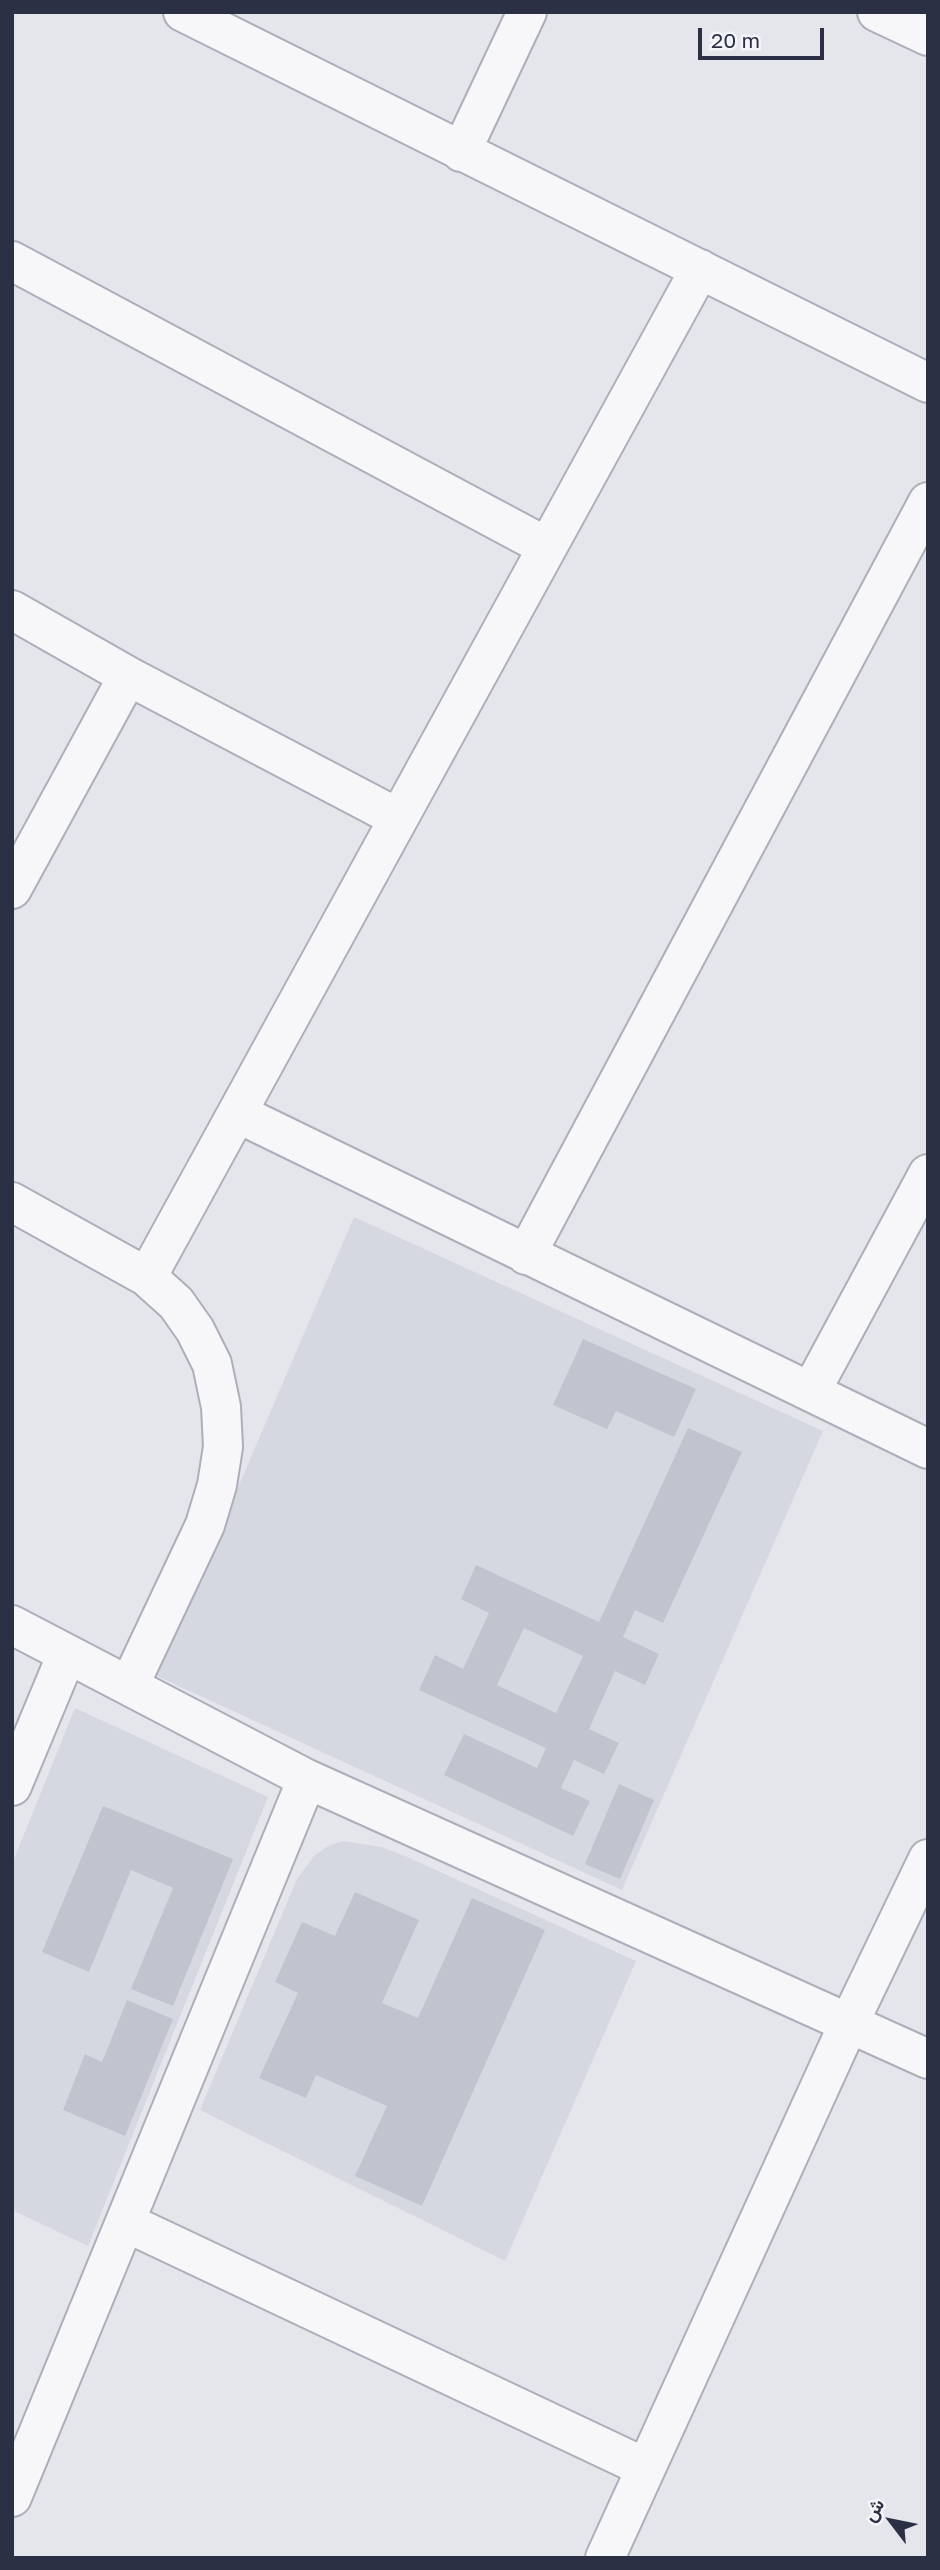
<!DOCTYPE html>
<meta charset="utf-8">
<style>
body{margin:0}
#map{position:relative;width:940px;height:2570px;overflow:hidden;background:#e4e6ec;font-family:"Golos Text",Vazirmatn,sans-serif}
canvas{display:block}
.frame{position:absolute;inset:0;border:14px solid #2b3045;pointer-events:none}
.north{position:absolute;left:856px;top:2486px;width:70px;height:70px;-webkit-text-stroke:5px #f4f5f9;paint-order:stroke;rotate:302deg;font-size:19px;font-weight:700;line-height:28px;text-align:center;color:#2b3045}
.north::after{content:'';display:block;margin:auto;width:24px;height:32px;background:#2b3045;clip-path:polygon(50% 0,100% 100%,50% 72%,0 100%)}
.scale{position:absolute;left:698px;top:28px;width:126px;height:32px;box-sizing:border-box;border:4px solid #2b3045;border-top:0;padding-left:9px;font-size:21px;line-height:24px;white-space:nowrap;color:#2b3045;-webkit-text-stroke:5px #f4f5f9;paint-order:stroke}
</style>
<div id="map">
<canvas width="940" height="2570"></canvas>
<div class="frame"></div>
<div class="north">ش</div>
<div class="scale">20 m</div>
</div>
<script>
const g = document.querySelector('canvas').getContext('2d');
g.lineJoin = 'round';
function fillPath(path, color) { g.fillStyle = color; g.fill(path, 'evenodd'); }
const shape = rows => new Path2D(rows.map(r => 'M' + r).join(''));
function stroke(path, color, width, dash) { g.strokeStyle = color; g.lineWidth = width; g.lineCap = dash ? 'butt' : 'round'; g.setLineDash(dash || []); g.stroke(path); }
fillPath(shape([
 [354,1217,823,1431,622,1890,157,1676],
 [75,1708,268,1797,88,2246,12,2210,12,1864],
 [343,1841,381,1847,403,1855,636,1961,505,2261,200,2110,297,1879,314,1856,328,1846]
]), '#d6d8e1');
fillPath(shape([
 [583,1339,696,1389,674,1437,616,1411,607,1429,553,1405],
 [688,1428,742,1452,663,1623,635,1610,623,1637,659,1654,645,1685,615,1671,589,1729,619,1743,604,1774,574,1760,561,1788,590,1801,573,1836,444,1775,464,1734,537,1768,546,1748,419,1690,435,1655,463,1669,489,1613,461,1599,476,1565,599,1622],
 [524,1628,583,1656,556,1713,497,1685],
 [619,1784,654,1800,620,1879,585,1864],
 [103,1806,233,1859,173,2006,131,1989,173,1888,131,1870,89,1972,42,1952],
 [355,1892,419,1920,382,2003,418,2018,472,1898,545,1930,422,2206,355,2176,387,2106,316,2075,306,2098,259,2078,298,1993,275,1982,302,1922,335,1936],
 [127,2000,173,2019,125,2136,63,2110,85,2054,102,2062]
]), '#c1c4cf');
const minor = shape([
 [183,12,928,383],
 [877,12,928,36],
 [461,152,527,12],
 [12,261,547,547],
 [12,610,128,676,398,818],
 [12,889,128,676],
 [237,1113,928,1449],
 [12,1202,147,1277,176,1303,195,1330,212,1364,221,1407,223,1447,217,1485,205,1525,129,1686],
 [526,1255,928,502],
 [147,1277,700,269],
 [811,1391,928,1174],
 [12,1625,307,1779,928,2059],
 [12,1786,67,1654],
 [125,2222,646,2468],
 [12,2497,307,1779],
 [605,2558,849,2023,928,1859]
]);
stroke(minor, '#acafba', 42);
stroke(minor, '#f7f7fa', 38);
</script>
